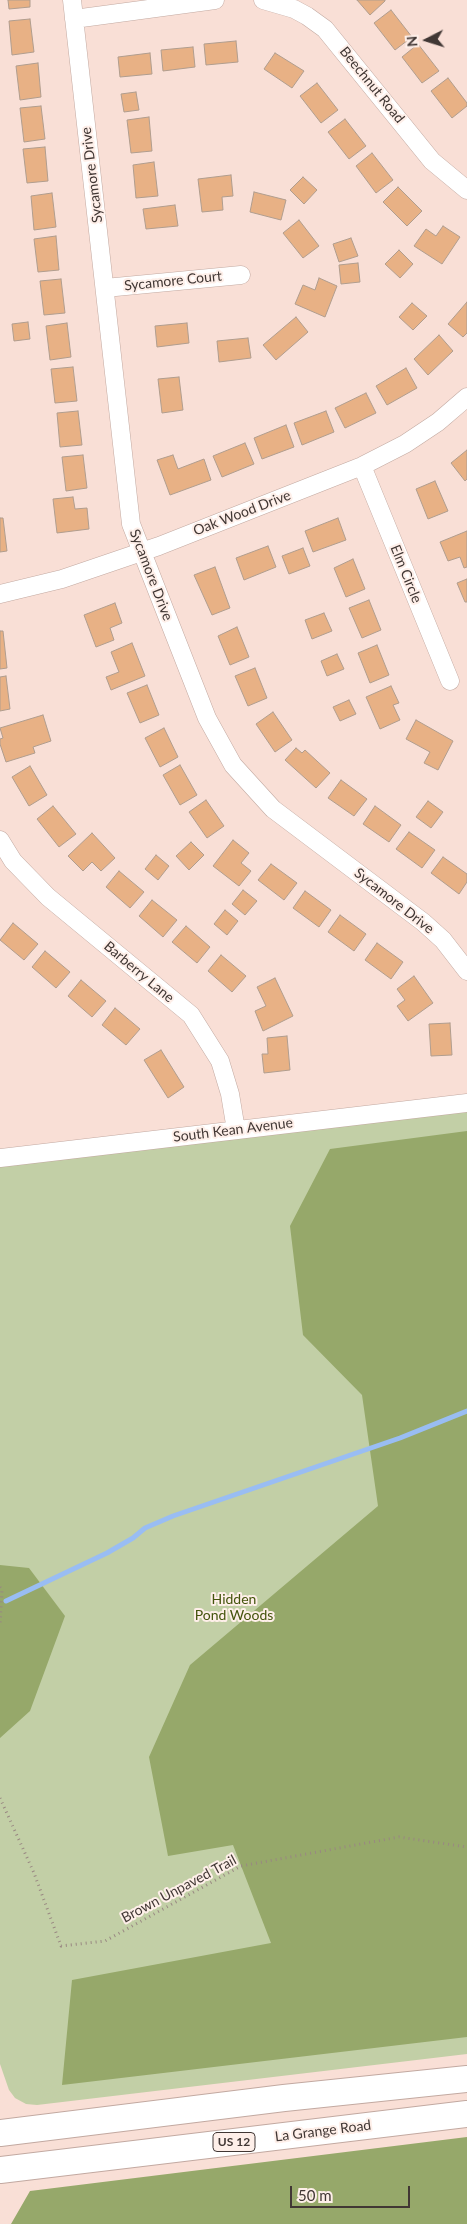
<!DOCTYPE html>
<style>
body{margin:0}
#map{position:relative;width:467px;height:2224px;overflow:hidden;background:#f9dfd6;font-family:Lato,sans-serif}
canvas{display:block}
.north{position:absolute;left:402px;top:15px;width:50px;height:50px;-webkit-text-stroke:4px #feefe9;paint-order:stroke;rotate:265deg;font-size:14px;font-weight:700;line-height:20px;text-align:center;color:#413734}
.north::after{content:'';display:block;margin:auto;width:18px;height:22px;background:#413734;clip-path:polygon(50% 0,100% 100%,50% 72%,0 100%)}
.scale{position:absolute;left:290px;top:2186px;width:120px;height:22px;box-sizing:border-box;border:2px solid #413734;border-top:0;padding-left:6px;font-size:15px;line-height:18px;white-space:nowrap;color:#413734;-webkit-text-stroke:4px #feefe9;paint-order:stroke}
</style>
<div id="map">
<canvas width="467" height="2224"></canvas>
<div class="north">N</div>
<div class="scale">50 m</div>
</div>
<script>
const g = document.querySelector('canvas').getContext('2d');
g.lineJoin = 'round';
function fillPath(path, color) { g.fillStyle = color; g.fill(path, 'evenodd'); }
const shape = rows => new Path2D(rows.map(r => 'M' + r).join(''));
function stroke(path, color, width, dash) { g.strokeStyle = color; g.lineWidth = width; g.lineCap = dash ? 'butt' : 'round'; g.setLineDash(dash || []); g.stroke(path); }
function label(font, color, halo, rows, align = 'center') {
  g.font = font + ' Lato,sans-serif'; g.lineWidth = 4; g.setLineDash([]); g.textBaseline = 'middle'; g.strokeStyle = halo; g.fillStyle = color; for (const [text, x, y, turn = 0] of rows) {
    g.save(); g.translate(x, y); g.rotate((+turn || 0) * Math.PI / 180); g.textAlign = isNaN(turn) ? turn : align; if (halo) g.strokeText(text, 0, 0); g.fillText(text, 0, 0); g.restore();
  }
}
fillPath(shape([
 [467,1104,467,2054,37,2105,26,2104,15,2098,9,2090,0,2064,0,1160]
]), '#c2cfa6');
fillPath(shape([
 [467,1131,467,2037,62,2085,72,1980,271,1943,233,1845,168,1856,149,1757,190,1665,378,1506,362,1395,303,1335,290,1226,330,1149],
 [0,1565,29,1568,65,1616,30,1711,0,1738],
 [467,2137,467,2224,11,2224,30,2191]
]), '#96a86a');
stroke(shape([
 [6,1601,107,1553,133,1538,145,1528,173,1516,400,1438,467,1411]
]), '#99bdf3', 5);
const building = shape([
 [8,0,30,0,30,7,9,9,8,0],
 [357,0,385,0,385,1,370,15,357,0],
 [391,10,412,37,395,50,374,23,391,10],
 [30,19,34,52,12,55,9,21,30,19],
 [236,41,238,62,206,65,204,44,236,41],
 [418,44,439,71,422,83,402,57,418,44],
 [193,47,195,67,163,71,161,50,193,47],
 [150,53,152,74,120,77,118,57,150,53],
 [275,53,304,71,292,88,264,69,275,53],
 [38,63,41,97,20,100,16,66,38,63],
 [448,78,467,103,467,106,452,118,431,91,448,78],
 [317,83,338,110,321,123,300,96,317,83],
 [136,92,139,110,124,112,121,94,136,92],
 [41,106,45,139,24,142,20,108,41,106],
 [149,117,152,151,131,153,127,120,149,117],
 [345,119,366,146,349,159,328,132,345,119],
 [45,147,48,181,27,183,23,149,45,147],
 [372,153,393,180,376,193,356,166,372,153],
 [154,162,158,196,136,198,133,165,154,162],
 [231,175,233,196,222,197,223,210,202,212,198,179,231,175],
 [303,177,317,190,304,204,290,190,303,177],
 [398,187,422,211,407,226,383,202,398,187],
 [254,192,286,200,281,220,250,212,254,192],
 [52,193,56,227,34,230,31,196,52,193],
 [175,205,178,226,146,229,143,209,175,205],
 [299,220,319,246,303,258,283,233,299,220],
 [443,226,460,237,442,264,414,246,426,229,436,236,443,226],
 [56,236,59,270,38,272,34,239,56,236],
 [351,238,358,256,339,262,333,244,351,238],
 [399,250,413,264,400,278,385,264,399,250],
 [358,263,360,282,341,284,339,265,358,263],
 [319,278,337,286,325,317,295,304,303,285,315,290,319,278],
 [61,279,65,313,44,315,40,281,61,279],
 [467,302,467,333,463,337,448,324,467,302],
 [412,303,427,316,413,330,399,317,412,303],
 [296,317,308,332,276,360,263,345,296,317],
 [28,322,30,339,14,341,12,324,28,322],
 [67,323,71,357,50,360,46,326,67,323],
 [187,323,189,343,157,347,155,326,187,323],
 [439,335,453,351,428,375,414,359,439,335],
 [248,338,251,358,219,362,217,341,248,338],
 [73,367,77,401,55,403,51,369,73,367],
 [406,368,417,388,387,405,376,386,406,368],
 [179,377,183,410,162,413,158,379,179,377],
 [366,393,376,413,345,428,335,408,366,393],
 [78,411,82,445,60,447,57,413,78,411],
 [326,411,334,432,302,445,294,423,326,411],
 [286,425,294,447,262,459,254,438,286,425],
 [245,443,254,464,222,477,213,456,245,443],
 [467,450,467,479,465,481,451,463,467,450],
 [83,455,87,488,66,491,62,457,83,455],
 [173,455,178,469,204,459,211,480,170,495,157,460,173,455],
 [435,481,448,511,428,519,416,489,435,481],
 [73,497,75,509,87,508,89,529,57,533,53,499,73,497],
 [0,518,3,518,7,551,0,552,0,518],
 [338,518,346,540,313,552,305,531,338,518],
 [467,531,467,567,464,568,460,557,448,561,440,542,467,531],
 [268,546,276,567,244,580,236,558,268,546],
 [303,548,310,566,289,574,282,556,303,548],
 [353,559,365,589,346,597,334,568,353,559],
 [215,567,230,608,212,615,194,575,215,567],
 [467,579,467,602,465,602,457,583,467,579],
 [369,600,381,630,362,638,349,608,369,600],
 [115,603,122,623,110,628,114,640,96,647,84,615,115,603],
 [324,613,332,631,312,639,305,620,324,613],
 [237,627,249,657,230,665,218,636,237,627],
 [0,631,3,631,7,668,0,669,0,631],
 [132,643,145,676,111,690,106,677,119,672,111,652,132,643],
 [377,645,389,675,370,683,358,653,377,645],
 [337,654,344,669,327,676,321,661,337,654],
 [255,668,267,698,248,706,235,676,255,668],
 [6,676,10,709,0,711,0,677,6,676],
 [147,685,159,715,140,723,127,693,147,685],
 [391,686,399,703,393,705,400,720,380,729,366,697,391,686],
 [349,700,356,714,340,721,333,707,349,700],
 [273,712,292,740,275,752,256,724,273,712],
 [43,715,51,741,33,747,35,753,6,762,0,744,0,739,3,738,0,728,43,715],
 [416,720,453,741,438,770,424,763,430,752,406,739,416,720],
 [164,728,178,757,160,767,145,738,164,728],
 [296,748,302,753,305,750,330,773,316,788,285,760,296,748],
 [180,765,197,795,180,805,163,775,180,765],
 [30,766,47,795,29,806,12,777,30,766],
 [341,780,367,799,354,816,328,798,341,780],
 [206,800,224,826,207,838,189,812,206,800],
 [428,801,443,812,431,828,416,817,428,801],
 [53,806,76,834,59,847,37,819,53,806],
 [375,806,401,825,389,842,363,824,375,806],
 [409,832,435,850,422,868,396,849,409,832],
 [92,833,115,858,101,871,92,862,83,871,68,856,92,833],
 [233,840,249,853,241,863,251,871,239,886,213,866,233,840],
 [191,842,204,855,189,870,176,856,191,842],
 [156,855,169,866,158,880,145,869,156,855],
 [443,857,467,874,467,882,459,894,431,873,443,857],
 [271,864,297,883,284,900,258,880,271,864],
 [119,871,144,892,130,908,106,887,119,871],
 [243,890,257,901,245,915,232,904,243,890],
 [305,891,331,910,319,927,293,908,305,891],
 [152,900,177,920,163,937,139,916,152,900],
 [225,910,238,921,227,935,214,924,225,910],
 [340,915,366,934,354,951,328,932,340,915],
 [13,923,38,944,24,960,0,940,13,923],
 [186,926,210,947,197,963,172,942,186,926],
 [377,943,403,962,391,979,365,960,377,943],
 [45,951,70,972,56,988,32,967,45,951],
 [221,955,246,976,232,992,208,971,221,955],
 [414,976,433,1003,408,1021,397,1006,405,1000,397,989,414,976],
 [275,978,293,1016,263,1031,255,1011,266,1006,257,987,275,978],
 [81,980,106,1001,92,1017,68,996,81,980],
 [115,1008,140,1029,126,1045,102,1025,115,1008],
 [450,1023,452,1055,431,1056,429,1024,450,1023],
 [287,1036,290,1070,264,1073,262,1054,268,1054,267,1038,287,1036],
 [161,1050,184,1087,168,1098,144,1060,161,1050]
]);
fillPath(building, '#e8b185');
stroke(building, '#b09d8e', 1);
const minor = shape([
 [72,0,131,524,207,718,233,765,273,809,423,922,443,940,467,971],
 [263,0,294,9,307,16,325,29,432,161,467,190],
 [74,19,215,0],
 [105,288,241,275],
 [362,466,450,681],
 [0,594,62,579,159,546,362,466,405,444,438,422,467,397],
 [0,840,13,861,48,897,191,1015,220,1061,230,1094,236,1130],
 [0,1158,467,1103]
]);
const highway = shape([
 [0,2133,284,2098,467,2079],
 [0,2170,467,2114]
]);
stroke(minor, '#c2a9a1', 19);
stroke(highway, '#c2a9a1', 28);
stroke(shape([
 [0,1587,2,1590,0,1625],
 [0,1798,34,1873,61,1946,105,1941,241,1866,399,1837,467,1847]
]), '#998882', 3, [1, 4]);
stroke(minor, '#fff', 18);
stroke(highway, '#fff', 26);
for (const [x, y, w] of [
 [234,2142,42]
]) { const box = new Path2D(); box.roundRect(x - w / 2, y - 9.5, w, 19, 4); g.fillStyle = '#feefe9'; g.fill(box); stroke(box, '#413734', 1); }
label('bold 12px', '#413734', null, [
 ["US 12",234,2142]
]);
label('14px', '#413734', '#feefe9', [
 ["Beechnut Road",372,85,51],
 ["Sycamore Drive",92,175,-97],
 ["Sycamore Court",173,281,-6],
 ["Oak Wood Drive",242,513,-21],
 ["Elm Circle",406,574,68],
 ["Sycamore Drive",151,575,69],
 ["Sycamore Drive",394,901,38],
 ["Barberry Lane",139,972,40],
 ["South Kean Avenue",233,1130,-7],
 ["Brown Unpaved Trail",179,1889,-28],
 ["La Grange Road",323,2131,-7]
]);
label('14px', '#44540d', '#feefe9', [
 ["Hidden",234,1599],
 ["Pond Woods",234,1615]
]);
</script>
